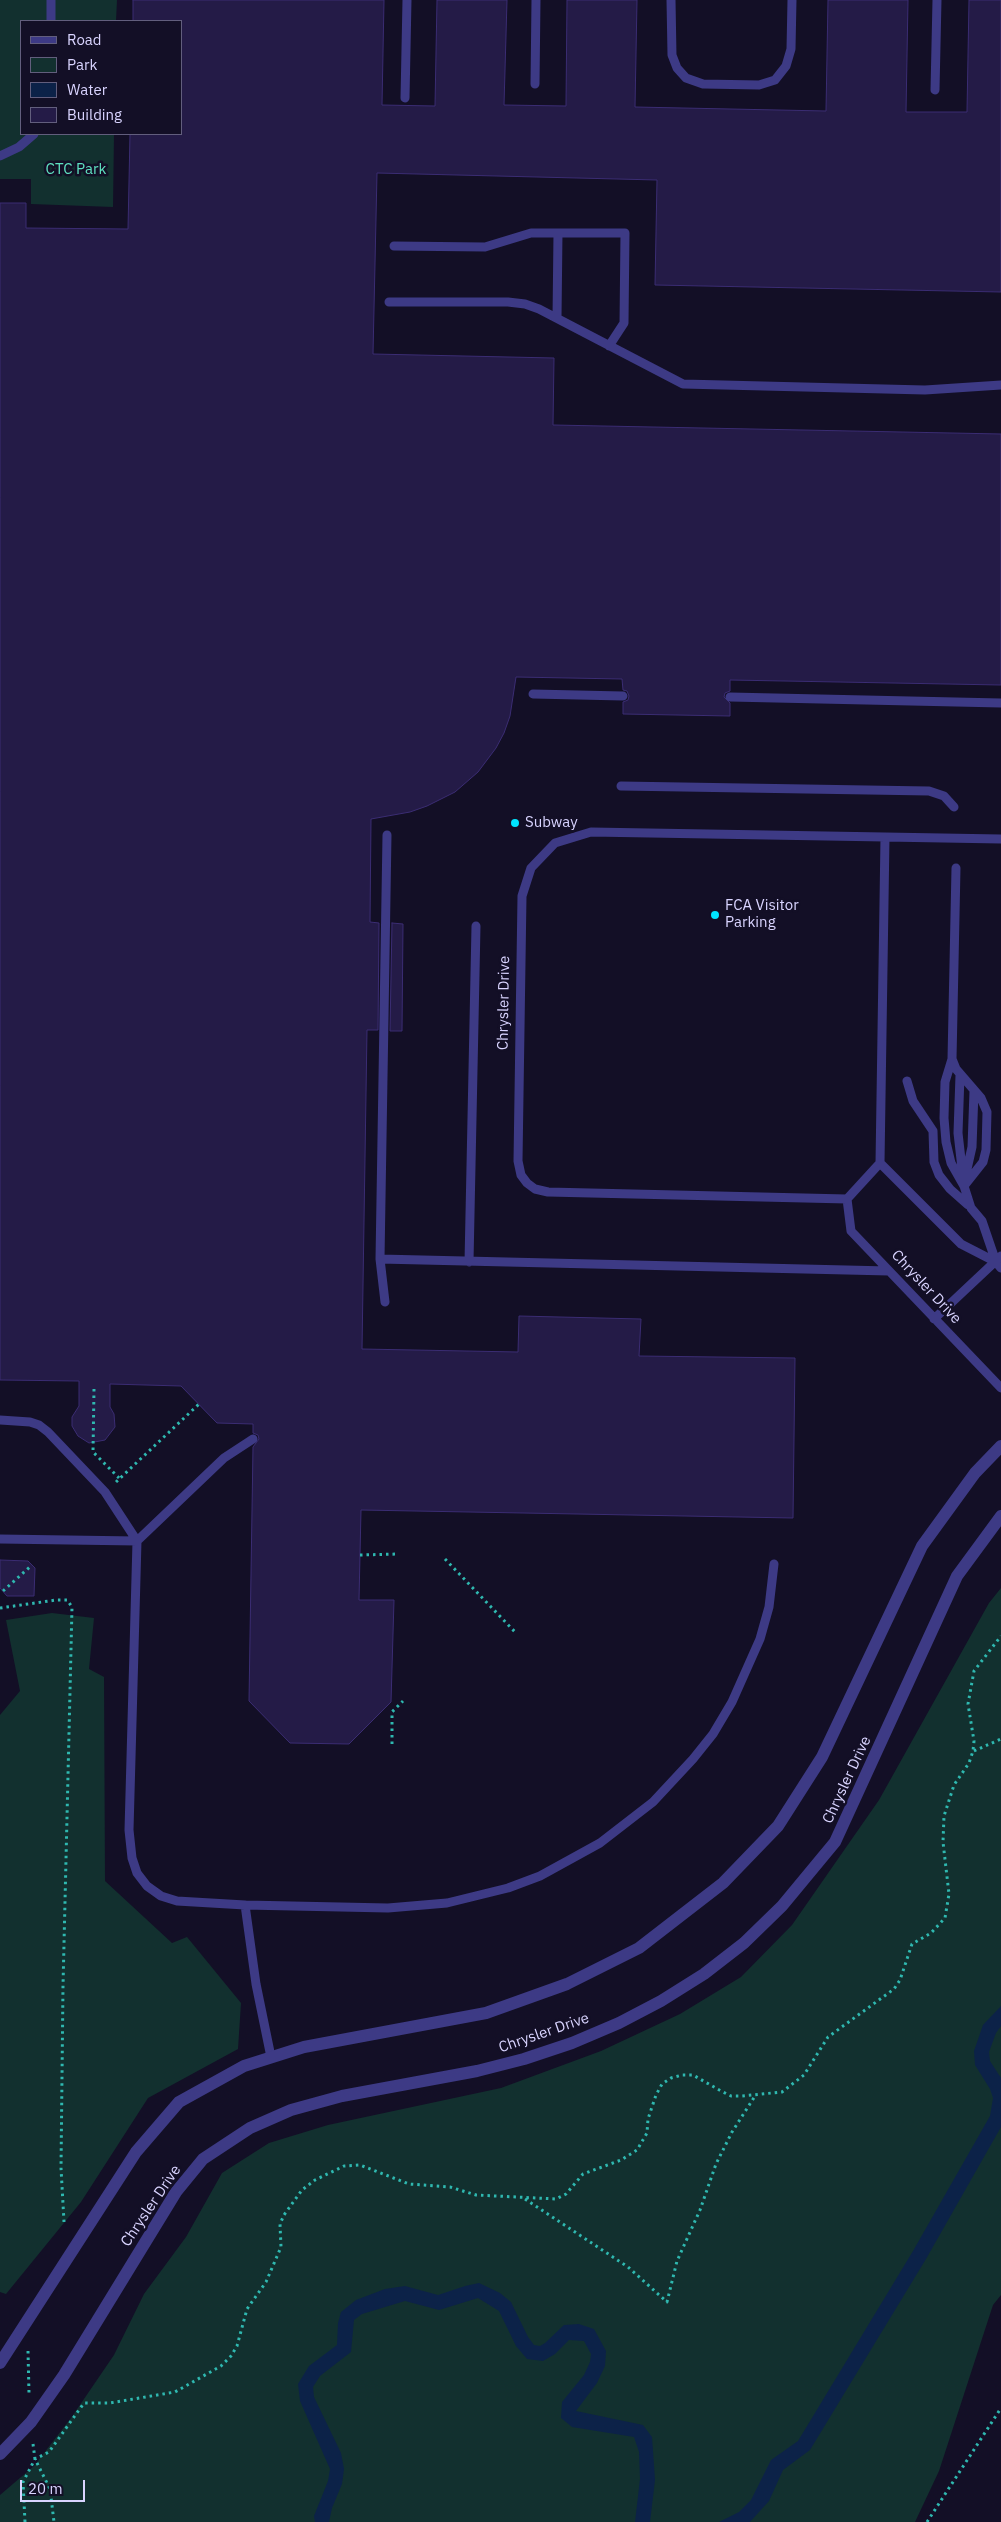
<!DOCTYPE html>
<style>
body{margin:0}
#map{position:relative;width:1001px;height:2522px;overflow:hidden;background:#130f26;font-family:"IBM Plex Sans",sans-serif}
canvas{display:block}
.legend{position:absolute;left:20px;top:20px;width:162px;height:115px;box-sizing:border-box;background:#130f26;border:1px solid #625e7d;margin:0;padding:6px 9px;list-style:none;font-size:15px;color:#d9d4ff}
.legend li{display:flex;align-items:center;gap:10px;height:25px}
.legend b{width:25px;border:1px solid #625e7d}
.scale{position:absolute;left:20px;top:2480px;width:65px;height:22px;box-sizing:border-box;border:2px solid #d9d4ff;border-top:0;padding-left:6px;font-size:15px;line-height:18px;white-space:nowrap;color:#d9d4ff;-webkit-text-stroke:4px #130f26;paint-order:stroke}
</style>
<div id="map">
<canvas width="1001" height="2522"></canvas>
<ul class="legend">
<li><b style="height:6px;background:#3d3a85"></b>Road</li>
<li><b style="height:14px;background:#12302f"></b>Park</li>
<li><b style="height:14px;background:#0c2248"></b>Water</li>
<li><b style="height:14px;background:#241b47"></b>Building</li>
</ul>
<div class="scale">20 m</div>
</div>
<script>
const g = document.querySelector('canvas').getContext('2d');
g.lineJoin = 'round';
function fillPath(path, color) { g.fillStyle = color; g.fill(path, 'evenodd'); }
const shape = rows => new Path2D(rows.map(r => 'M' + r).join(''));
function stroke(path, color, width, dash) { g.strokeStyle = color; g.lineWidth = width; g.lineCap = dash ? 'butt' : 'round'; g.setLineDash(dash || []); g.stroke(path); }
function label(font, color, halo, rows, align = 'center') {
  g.font = font + ' "IBM Plex Sans",sans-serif'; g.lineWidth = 5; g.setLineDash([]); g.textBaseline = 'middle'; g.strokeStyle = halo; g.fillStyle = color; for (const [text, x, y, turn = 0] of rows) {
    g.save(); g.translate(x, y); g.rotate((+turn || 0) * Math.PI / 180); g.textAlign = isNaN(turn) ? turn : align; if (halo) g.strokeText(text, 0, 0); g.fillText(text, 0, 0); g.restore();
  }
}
fillPath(shape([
 [0,0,117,0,116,21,21,21,21,134,114,134,113,207,31,204,31,179,0,179],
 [1001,1588,1001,2295,993,2305,939,2471,915,2522,0,2522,0,2495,34,2466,71,2418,114,2355,144,2294,186,2237,222,2173,269,2143,328,2125,501,2088,601,2051,680,2014,741,1977,792,1925,879,1800,989,1603],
 [52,1613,94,1618,89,1669,104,1677,105,1881,172,1943,187,1937,241,2003,238,2049,148,2098,81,2202,6,2294,0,2292,0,1715,20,1691,6,1620]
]), '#12302f');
fillPath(shape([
 [1001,2006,1001,2026,996,2033,989,2052,990,2061,1001,2078,1001,2127,926,2259,810,2450,783,2470,769,2501,750,2522,719,2522,739,2512,751,2500,771,2460,798,2441,913,2251,990,2116,993,2098,990,2089,975,2065,974,2051,983,2025],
 [479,2283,500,2293,511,2302,528,2337,534,2345,540,2346,545,2343,564,2325,579,2324,594,2329,606,2351,605,2366,597,2383,576,2411,643,2425,652,2437,655,2480,650,2522,635,2522,640,2479,639,2452,634,2437,572,2427,561,2418,562,2402,584,2375,590,2362,591,2354,584,2341,569,2340,555,2354,543,2361,527,2359,516,2346,499,2311,478,2298,439,2310,405,2301,362,2314,354,2320,351,2352,320,2376,313,2387,314,2397,341,2453,344,2469,342,2484,332,2508,329,2522,315,2522,314,2516,328,2481,330,2469,300,2401,298,2384,309,2366,337,2345,338,2323,341,2312,356,2300,385,2289,405,2286,438,2295,465,2286]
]), '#0c2248');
const building = shape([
 [133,0,384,0,382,105,435,106,437,0,507,0,504,105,566,106,567,0,637,0,635,107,826,111,828,0,908,0,906,112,967,112,969,0,1001,0,1001,292,655,285,657,180,377,173,373,354,554,358,553,425,1001,434,1001,685,730,680,730,691,725,693,724,697,730,703,730,716,623,714,623,702,628,700,629,696,627,691,623,690,622,679,516,677,510,716,504,733,496,748,478,772,455,792,427,806,410,812,371,819,370,922,379,923,378,1030,367,1030,362,1349,518,1352,519,1316,641,1319,639,1356,795,1358,793,1518,361,1510,359,1600,394,1600,391,1702,349,1744,290,1743,249,1701,253,1447,259,1439,258,1435,253,1433,253,1424,217,1423,181,1386,110,1384,110,1407,114,1414,115,1427,105,1440,89,1443,78,1436,72,1426,72,1417,79,1406,79,1381,0,1380,0,203,26,203,26,228,128,229,130,134,181,134,181,21,133,21,133,0],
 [392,923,403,924,402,1031,390,1031,392,923],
 [0,1560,28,1561,35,1568,34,1596,7,1596,0,1588,0,1560]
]);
fillPath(building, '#241b47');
stroke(building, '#3b2d73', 1);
stroke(shape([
 [94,1389,93,1452,119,1478],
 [116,1482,199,1404],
 [360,1555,398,1554],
 [445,1559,516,1633],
 [3,1591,32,1565],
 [0,1608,56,1600,67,1600,72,1607,63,1986,61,2168,64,2222],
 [392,1744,392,1712,403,1701],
 [974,1751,1001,1739],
 [525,2199,628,2267,667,2302,677,2261,700,2210,716,2164,732,2132,755,2096],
 [28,2351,29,2393],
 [33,2444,35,2459,50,2489,54,2522],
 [25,2522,23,2482,35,2459,49,2452,84,2403,110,2403,175,2392,221,2366,231,2356,237,2346,247,2309,266,2282,281,2247,280,2224,284,2215,302,2190,315,2180,344,2166,360,2165,409,2184,450,2187,476,2195,556,2199,566,2194,583,2174,621,2160,637,2150,647,2133,648,2119,656,2095,662,2084,671,2078,682,2075,693,2075,721,2091,731,2096,742,2096,782,2092,804,2075,828,2037,894,1989,900,1980,912,1944,931,1933,945,1918,949,1894,943,1842,944,1816,954,1785,969,1763,973,1751,974,1741,968,1704,974,1671,1001,1636],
 [927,2522,1001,2408]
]), '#2fb8b0', 3, [2.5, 4]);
stroke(shape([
 [671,0,672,55,677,68,686,78,703,84,759,85,775,80,786,66,791,49,792,0],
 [51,21,51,0],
 [535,84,536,0],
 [935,90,937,0],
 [405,98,407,0],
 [0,156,19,147,34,134],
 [558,233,625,233,624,323,609,346],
 [394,246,485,247,531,233,558,233,557,318],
 [389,302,508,302,525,304,539,309,683,384,925,390,1001,385],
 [533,694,623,696],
 [730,697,1001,703],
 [621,786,929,791,944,796,954,807],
 [885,837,880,1163,847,1199,548,1192,535,1189,527,1183,521,1175,518,1161,522,896,531,868,555,843,591,832,885,837,1001,839],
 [956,868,952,1059,945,1082,944,1118,946,1142,951,1163,964,1186],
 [952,1059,956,1069,981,1098,987,1112,986,1150,983,1162,964,1186],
 [960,1075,958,1133,964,1186,971,1208,982,1221,996,1262],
 [907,1081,913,1101,933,1131,934,1162,939,1175,950,1189,968,1205],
 [880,1163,961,1244,996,1262,1001,1268],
 [965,1178,972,1147,974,1091],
 [847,1199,851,1231,1001,1388],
 [380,1259,889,1271],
 [469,1262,476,926],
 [385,1302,380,1259,387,835],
 [934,1319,1001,1256],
 [0,1420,30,1422,39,1425,48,1432,105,1492,137,1541],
 [253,1439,224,1458,137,1541,129,1830,132,1858,137,1873,147,1886,161,1896,177,1901,245,1905,256,1984,271,2057],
 [0,1539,137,1541],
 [245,1905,388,1908,447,1903,508,1888,540,1876,600,1843,653,1802,693,1759,713,1734,732,1702,760,1639,769,1607,774,1564]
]), '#3d3a85', 9);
stroke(shape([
 [0,2363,136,2152,179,2102,244,2066,304,2047,486,2013,567,1984,639,1948,723,1883,778,1826,822,1757,922,1546,975,1473,1001,1446],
 [0,2454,31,2422,64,2375,176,2192,203,2159,250,2128,291,2110,342,2096,477,2071,524,2059,572,2043,619,2023,661,2001,704,1974,744,1943,782,1906,835,1842,957,1576,1001,1516]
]), '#3d3a85', 12);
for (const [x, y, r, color] of [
 [515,823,5,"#00e5ff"],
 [715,915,5,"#00e5ff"]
]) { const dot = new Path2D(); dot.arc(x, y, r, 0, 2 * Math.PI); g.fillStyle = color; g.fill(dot); stroke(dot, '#130f26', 2); }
label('15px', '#5fe0c0', '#130f26', [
 ["CTC Park",76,170]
]);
label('15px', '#d9d4ff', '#130f26', [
 ["Subway",525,823],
 ["FCA Visitor",725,906],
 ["Parking",725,923]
], 'left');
label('15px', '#d9d4ff', '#130f26', [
 ["Chrysler Drive",504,1003,-89],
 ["Chrysler Drive",926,1287,47],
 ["Chrysler Drive",847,1780,-65],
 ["Chrysler Drive",544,2033,-19],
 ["Chrysler Drive",151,2206,-56]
]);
</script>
